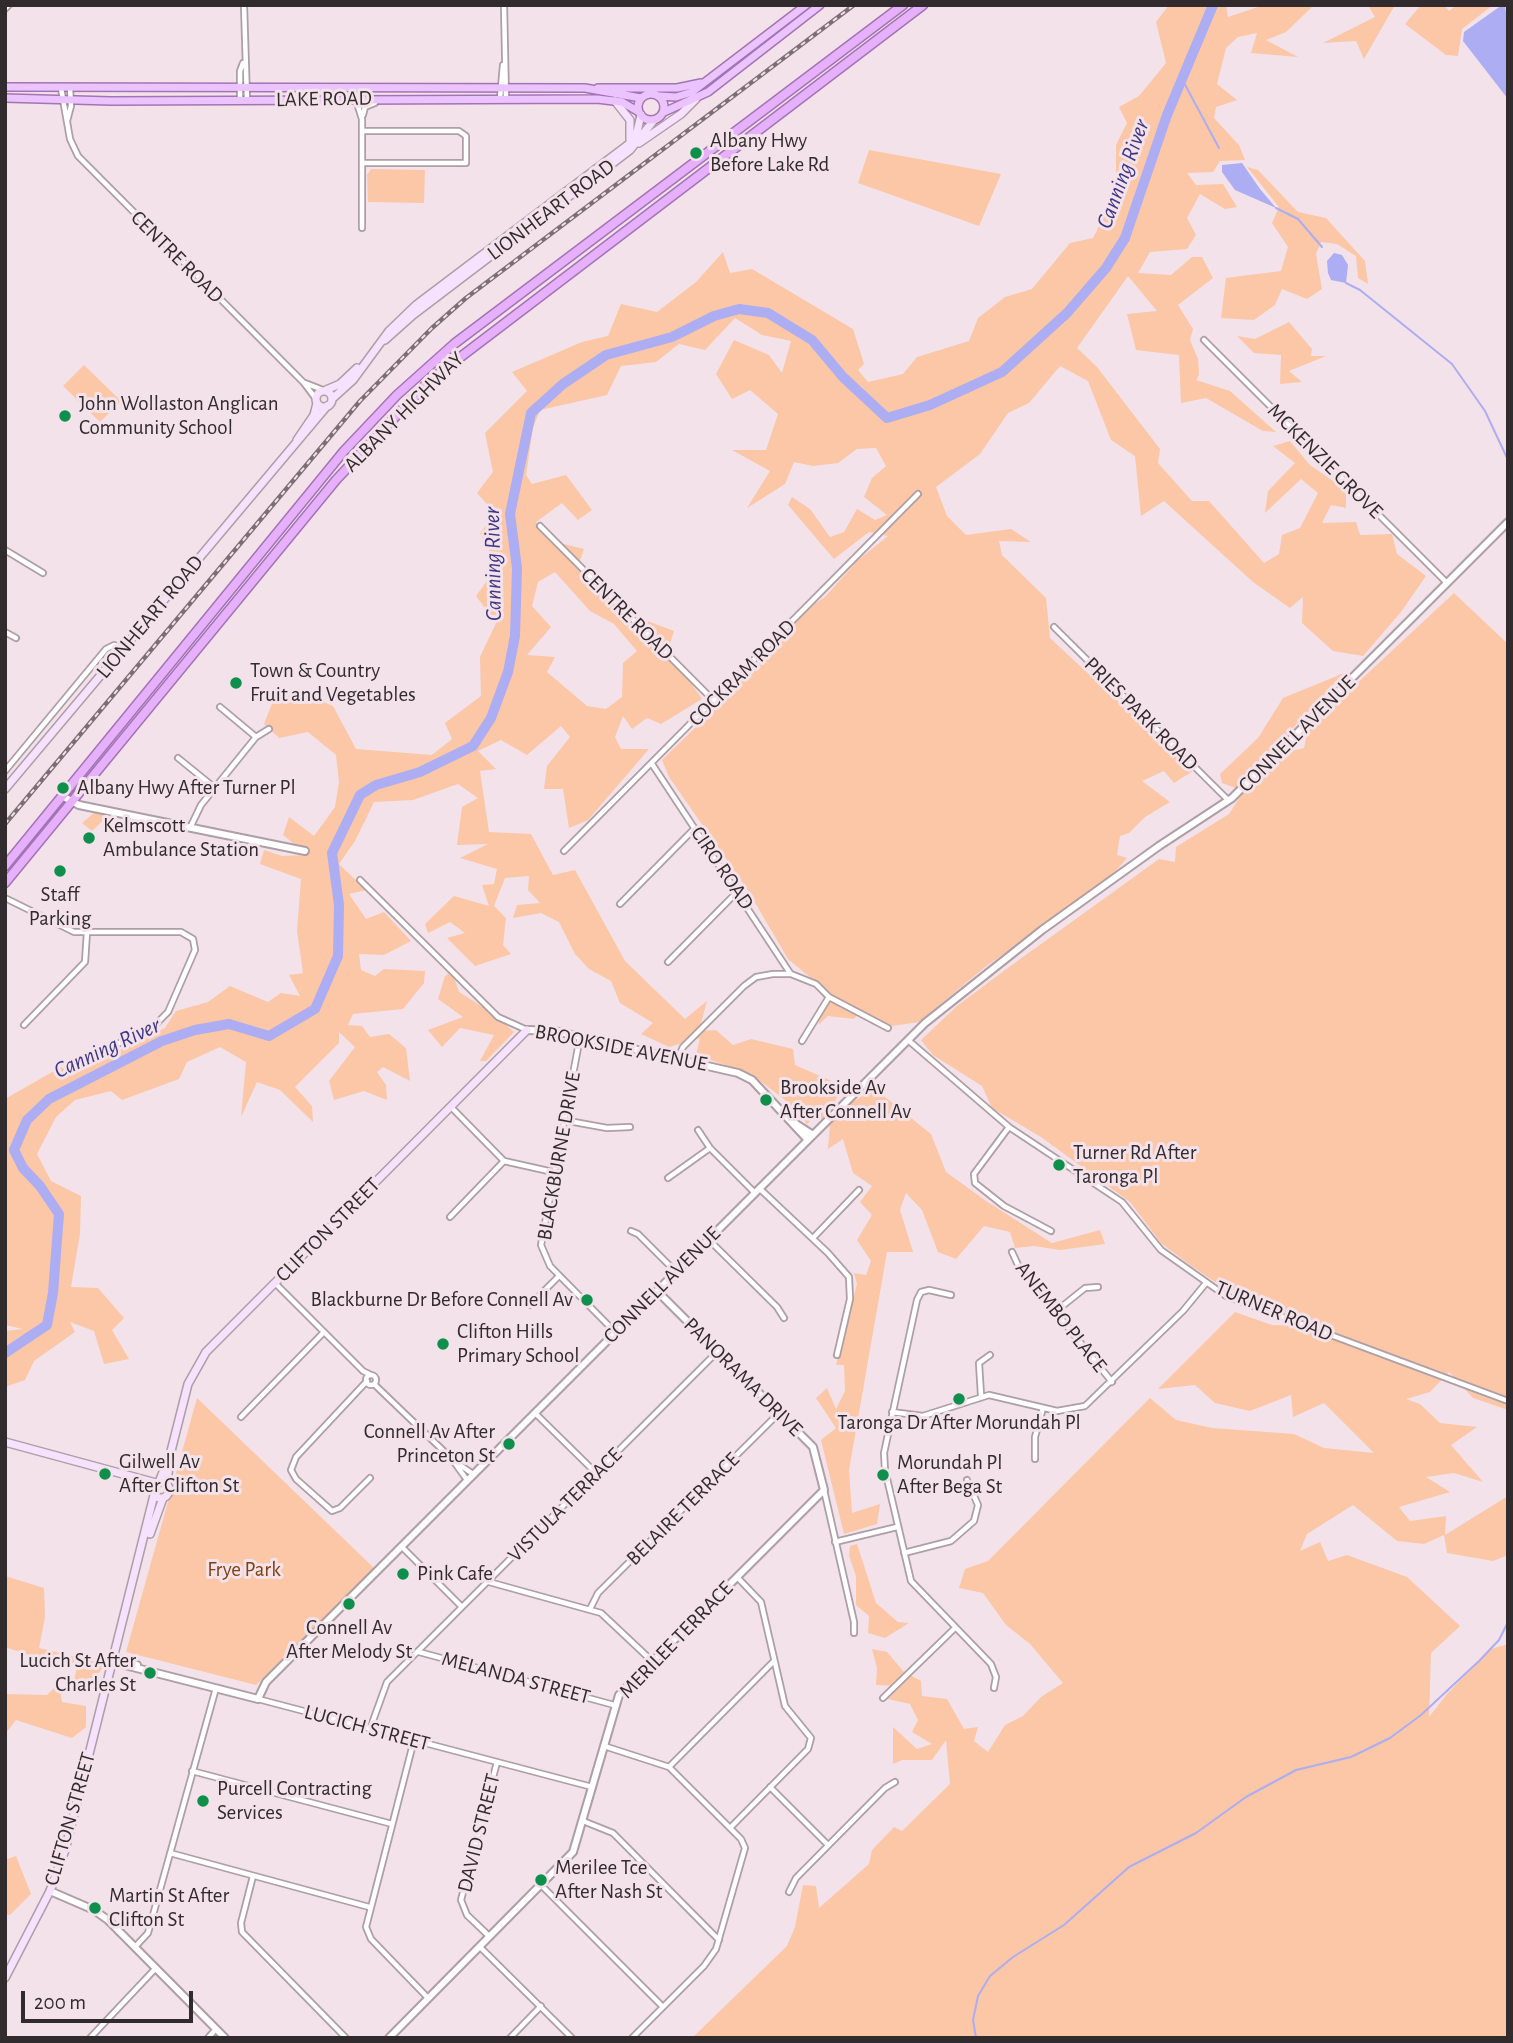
<!DOCTYPE html>
<style>
body{margin:0}
#map{position:relative;width:1513px;height:2043px;overflow:hidden;background:#f3e2e9;font-family:"Alegreya Sans",sans-serif}
canvas{display:block}
.frame{position:absolute;inset:0;border:7px solid #322b2e;pointer-events:none}
.scale{position:absolute;left:21px;top:1991px;width:172px;height:32px;box-sizing:border-box;border:4px solid #322b2e;border-top:0;padding-left:9px;font-size:21px;line-height:24px;white-space:nowrap;color:#322b2e;-webkit-text-stroke:5px #f3e2e9;paint-order:stroke}
</style>
<div id="map">
<canvas width="1513" height="2043"></canvas>
<div class="frame"></div>
<div class="scale">200 m</div>
</div>
<script>
const g = document.querySelector('canvas').getContext('2d');
g.lineJoin = 'round';
function fillPath(path, color) { g.fillStyle = color; g.fill(path, 'evenodd'); }
const shape = rows => new Path2D(rows.map(r => 'M' + r).join(''));
function stroke(path, color, width, dash) { g.strokeStyle = color; g.lineWidth = width; g.lineCap = dash ? 'butt' : 'round'; g.setLineDash(dash || []); g.stroke(path); }
function label(font, color, halo, rows, align = 'center') {
  g.font = font + ' "Alegreya Sans",sans-serif'; g.lineWidth = 6; g.setLineDash([]); g.textBaseline = 'middle'; g.strokeStyle = halo; g.fillStyle = color; for (const [text, x, y, turn = 0] of rows) {
    g.save(); g.translate(x, y); g.rotate((+turn || 0) * Math.PI / 180); g.textAlign = isNaN(turn) ? turn : align; if (halo) g.strokeText(text, 0, 0); g.fillText(text, 0, 0); g.restore();
  }
}
fillPath(shape([
 [1169,5,1226,5,1228,17,1264,5,1314,5,1286,32,1266,40,1298,57,1251,53,1257,33,1238,37,1226,48,1217,84,1237,100,1216,107,1214,118,1239,145,1245,160,1220,161,1213,172,1187,173,1196,185,1223,184,1237,207,1225,209,1200,194,1187,218,1196,235,1187,249,1150,252,1138,273,1171,275,1192,257,1202,257,1213,278,1178,305,1193,329,1190,340,1198,359,1199,375,1196,380,1230,391,1276,432,1263,431,1206,398,1181,403,1179,355,1136,350,1127,314,1157,311,1128,276,1077,348,1097,367,1160,449,1158,463,1192,501,1209,501,1264,563,1279,554,1282,535,1300,528,1318,493,1301,479,1265,513,1268,491,1295,463,1273,446,1290,441,1310,465,1346,490,1346,508,1331,505,1322,523,1356,522,1360,535,1392,534,1397,554,1426,576,1401,612,1363,656,1333,651,1302,623,1303,597,1290,608,1253,582,1164,501,1141,516,1135,456,1111,440,1088,381,1060,366,1029,403,1008,413,980,454,936,487,947,516,966,535,1011,529,1031,542,999,541,1002,555,1046,598,1050,638,1193,771,1174,783,1164,771,1142,781,1170,802,1145,817,1129,833,1120,836,1117,855,1127,858,1107,881,985,967,919,1022,892,1026,861,1010,854,1019,828,1016,818,1025,829,993,788,959,747,889,669,777,662,760,740,684,746,667,756,670,782,625,825,597,858,560,888,536,869,532,834,559,788,505,792,497,810,509,830,537,844,532,857,509,875,520,887,515,864,497,872,478,886,466,876,448,857,449,838,463,813,466,794,462,785,484,747,508,770,471,732,450,766,450,778,414,750,390,732,399,716,374,734,340,769,355,782,373,791,341,762,335,735,318,705,350,679,344,656,362,621,366,607,395,540,410,533,428,526,475,532,484,566,475,592,510,578,520,562,503,536,522,551,541,584,549,578,566,607,579,605,601,618,601,642,619,674,631,668,650,702,699,661,724,647,718,632,729,623,716,615,737,621,749,649,749,588,820,569,828,563,789,544,789,547,766,570,737,561,726,527,755,501,740,478,751,496,769,480,771,489,832,531,834,553,875,575,870,625,961,685,1019,707,1001,699,1031,716,1030,733,1045,751,1039,793,1049,795,1065,843,1086,826,1117,875,1089,931,1134,946,1172,986,1201,1052,1243,1100,1230,1105,1244,1060,1250,1034,1246,1015,1248,1010,1232,984,1226,956,1259,938,1252,922,1210,906,1193,900,1210,913,1252,887,1252,849,1470,852,1513,880,1504,877,1524,844,1534,821,1440,836,1428,816,1398,827,1388,836,1409,845,1391,844,1365,836,1365,857,1284,854,1273,866,1275,871,1261,857,1240,872,1215,860,1202,872,1186,853,1173,843,1139,828,1149,830,1124,814,1118,807,1124,785,1100,751,1074,696,1055,700,1038,669,1047,641,1034,653,1023,620,1003,611,981,589,969,575,954,559,922,541,913,513,918,517,905,540,903,528,890,529,876,505,878,494,906,506,918,503,945,511,954,475,966,447,938,465,933,450,922,428,933,425,924,454,896,489,906,482,885,494,884,497,869,460,858,488,844,457,845,462,807,478,798,458,784,413,800,374,802,355,841,339,864,366,890,349,894,366,919,384,912,411,941,384,955,359,954,361,970,375,976,384,969,425,971,424,983,403,1009,353,1014,348,1025,362,1026,370,1037,389,1034,406,1048,410,1081,383,1067,377,1072,386,1085,387,1100,364,1091,334,1100,329,1081,355,1047,339,1032,339,1043,295,1087,312,1106,313,1122,280,1090,257,1082,241,1117,246,1062,220,1047,187,1062,179,1079,122,1100,111,1091,75,1100,56,1117,37,1154,51,1181,81,1196,80,1234,71,1287,98,1288,124,1318,112,1330,129,1359,104,1364,94,1331,70,1322,75,1332,34,1361,25,1380,5,1387,5,1331,23,1329,5,1325,5,1099,61,1067,71,1073,165,1028,176,1011,208,1002,230,986,268,1002,281,993,300,996,289,975,303,973,297,931,301,879,260,864,264,850,282,856,308,855,283,835,289,817,314,836,335,807,339,782,336,755,308,732,279,738,264,724,273,701,300,692,333,706,356,749,432,755,452,739,445,723,481,696,480,657,496,623,476,596,498,566,480,533,496,514,477,493,493,472,485,433,527,391,512,372,582,342,608,336,621,304,657,312,696,282,723,252,730,273,752,269,853,329,864,364,858,370,868,382,903,374,917,357,969,341,978,318,1005,297,1032,289,1070,243,1093,238,1116,193,1116,145,1127,123,1119,107,1139,96,1166,63,1156,22],
 [555,572,590,611,614,624,637,651,623,663,622,697,606,709,587,706,547,672,555,657,527,655,551,627,532,606,538,582],
 [1368,5,1395,5,1364,59,1356,41,1323,43,1375,17],
 [1421,5,1444,5,1449,11,1457,5,1493,5,1462,29,1458,56,1446,55,1405,24],
 [869,150,1001,174,979,226,858,183],
 [1247,167,1258,170,1298,212,1326,218,1365,261,1368,284,1358,278,1356,256,1337,244,1321,242,1316,254,1322,289,1307,299,1282,289,1275,305,1254,320,1221,318,1226,278,1281,271,1288,247,1272,223,1279,207],
 [371,169,425,170,424,203,368,202,367,175],
 [1289,322,1312,349,1311,356,1326,356,1289,371,1302,382,1280,384,1281,355,1254,353,1237,336,1255,339],
 [84,365,121,401,100,422,63,386],
 [1454,593,1508,644,1508,1410,1473,1398,1449,1372,1430,1392,1406,1399,1420,1404,1440,1423,1477,1427,1451,1445,1483,1482,1454,1473,1426,1477,1450,1492,1399,1507,1410,1521,1446,1516,1445,1535,1508,1496,1508,1555,1493,1561,1447,1553,1444,1535,1424,1544,1397,1541,1353,1505,1307,1534,1300,1551,1320,1542,1328,1561,1347,1555,1407,1577,1460,1626,1431,1653,1429,1717,1447,1694,1491,1649,1508,1644,1508,2038,692,2038,787,1946,795,1927,803,1885,816,1886,819,1908,869,1864,872,1850,894,1827,902,1831,950,1784,946,1740,932,1760,902,1760,893,1764,893,1727,917,1749,932,1744,912,1732,918,1720,910,1704,888,1699,899,1686,876,1685,877,1668,872,1649,887,1652,903,1671,921,1681,922,1696,947,1699,964,1729,978,1727,974,1741,988,1752,1005,1725,1023,1716,1041,1697,1063,1683,1030,1644,1006,1625,983,1593,959,1588,965,1569,988,1561,1150,1398,1176,1420,1212,1428,1294,1434,1324,1448,1374,1453,1324,1403,1293,1417,1291,1395,1250,1411,1215,1403,1195,1385,1158,1389,1235,1312,1272,1325,1310,1326,1215,1282,1190,1265,1161,1243,1130,1202,1041,1137,992,1108,982,1086,933,1055,921,1040,957,1006,1005,970,1159,859,1175,862,1176,847,1229,814,1244,791,1222,783,1220,774,1258,738,1283,698,1344,673,1266,757,1304,748,1308,729],
 [95,812,108,816,92,831,82,823],
 [452,972,459,992,494,1014,514,1032,486,1061,480,1061,494,1035,460,1028,442,1047,428,1030,463,1017,438,999,445,976],
 [197,1398,374,1568,256,1685,126,1652],
 [857,1544,876,1603,898,1622,909,1623,885,1638,868,1633,869,1616,856,1605,856,1576,849,1556,850,1546],
 [5,1576,44,1588,45,1617,39,1648,105,1664,89,1687,73,1685,78,1663,52,1663,5,1647],
 [59,1683,62,1702,86,1706,86,1727,72,1738,16,1720,5,1734,5,1694,47,1695],
 [16,1856,31,1894,10,1915,5,1914,5,1860]
]), '#fbc7a6');
fillPath(shape([
 [1502,5,1505,5,1508,28,1508,99,1463,41,1464,32],
 [1242,163,1260,189,1276,208,1235,190,1222,172,1222,165],
 [1334,253,1342,255,1348,265,1346,283,1331,280,1328,273,1327,261]
]), '#acadf3');
stroke(shape([
 [1182,79,1219,148],
 [1276,208,1298,219,1322,247],
 [1346,283,1360,290,1452,364,1485,411,1508,460],
 [976,2038,973,2020,978,1996,990,1976,1013,1957,1064,1925,1129,1867,1196,1833,1246,1797,1296,1770,1351,1757,1390,1738,1421,1715,1479,1661,1499,1640,1507,1624]
]), '#acadf3', 2);
stroke(shape([
 [5,1353,47,1325,53,1293,59,1214,40,1186,23,1168,14,1150,27,1120,49,1099,162,1041,195,1030,229,1024,269,1036,315,1009,338,956,339,905,332,853,360,795,376,785,420,772,473,746,491,718,508,672,515,636,517,568,510,514,531,413,563,384,606,355,672,337,714,316,739,309,768,313,812,340,843,377,887,418,930,405,1002,372,1067,313,1106,268,1125,238,1167,115,1213,5]
]), '#acadf3', 10);
const minor = shape([
 [244,5,247,100],
 [504,5,506,99],
 [5,9,9,5],
 [61,88,70,139,78,156,304,383,316,399],
 [500,98,503,65],
 [240,100,240,71,243,63],
 [356,100,362,119,362,228],
 [363,115,365,107,375,103],
 [67,121,71,106,70,88],
 [362,131,459,131,466,136,466,163,362,163],
 [1204,340,1447,583],
 [305,383,323,390],
 [540,526,714,701],
 [5,550,43,573],
 [1054,627,1228,800],
 [5,632,16,638],
 [220,707,256,737],
 [178,758,215,788],
 [652,764,790,973],
 [5,771,106,649,114,645,124,648],
 [190,828,201,805,256,737,269,729],
 [564,851,918,494],
 [360,880,498,1017,527,1030],
 [5,898,74,932,181,932,193,939,195,950,168,1012,157,1023,93,1057],
 [620,904,695,828],
 [668,962,738,891],
 [24,1025,85,962,87,932],
 [580,1037,541,1245,550,1266,615,1332],
 [908,1040,1009,1127,1122,1202,1161,1250,1226,1296,1508,1401],
 [802,1041,829,997],
 [678,1058,683,1047,744,986,756,977,773,974,791,974,816,984,829,997,888,1028],
 [451,1107,504,1161,553,1172],
 [563,1120,607,1128,630,1127],
 [1009,1127,974,1174,975,1183,1004,1206,1051,1231],
 [698,1130,710,1148,755,1193],
 [668,1178,710,1148],
 [759,1188,828,1253,849,1277,850,1299,837,1355],
 [450,1217,504,1161],
 [631,1231,638,1234,676,1272],
 [813,1238,859,1190],
 [708,1239,777,1307,784,1318],
 [1012,1252,1018,1265,1112,1382],
 [275,1283,363,1371,371,1375],
 [951,1295,929,1290,921,1292,917,1300,884,1453,885,1470,911,1581,991,1664,996,1677,994,1688],
 [530,1305,559,1276],
 [1055,1312,1085,1288,1098,1287],
 '366 1380a5 5 0 1 1 10 0a5 5 0 1 1-10 0Z',
 [367,1381,296,1457,291,1470,296,1479,332,1511,340,1508,370,1478],
 [374,1384,454,1461,473,1474],
 [981,1395,979,1363,990,1355],
 [892,1412,923,1416,989,1395,1057,1411,1085,1406,1183,1311,1206,1283],
 [535,1413,596,1473],
 [241,1417,324,1332],
 [1035,1459,1035,1437,1043,1408],
 [454,1462,467,1480],
 [824,1490,854,1622,854,1633],
 [835,1542,897,1527],
 [402,1547,462,1607],
 [904,1553,951,1541,974,1521,978,1505,967,1480],
 [489,1582,601,1613,652,1661],
 [590,1609,598,1593,779,1413],
 [419,1652,614,1705],
 [883,1698,955,1628],
 [258,1699,592,1787],
 [370,1729,387,1682,717,1352],
 [414,1740,366,1927,371,1939,428,1998],
 [604,1746,669,1767,741,1839,745,1848,716,1949,704,1966,632,2038],
 [669,1767,773,1662],
 [192,1771,392,1824],
 [770,1787,828,1845],
 [583,1821,613,1833,719,1940],
 [730,1828,808,1749,811,1738,785,1706,761,1602,737,1577],
 [170,1853,369,1907],
 [253,1876,241,1923,242,1932,346,2038],
 [541,1885,663,2007],
 [789,1892,796,1878,885,1788,895,1782],
 [489,1936,467,1915,461,1900,497,1762],
 [135,1947,148,1933,216,1688],
 [480,1947,572,2038],
 [90,2038,155,1969],
 [208,2038,216,2029],
 [510,2038,541,2006]
]);
const tertiary = shape([
 [64,797,79,805,305,851],
 [527,1030,555,1031,738,1073,752,1080,808,1140],
 [796,1124,813,1135],
 [115,1658,137,1665],
 [113,1662,258,1699,266,1682,925,1023,1042,930,1159,846,1232,798,1508,522],
 [50,1891,94,1910,108,1920,225,2038],
 [389,2038,573,1852,619,1695,824,1490,813,1447,657,1291]
]);
const secondary = shape([
 [615,101,630,120,630,140],
 [639,143,681,114,696,99],
 [385,340,413,315,630,150,654,120],
 [326,390,340,384,357,368],
 '316 399a8 8 0 1 1 16 0a8 8 0 1 1-16 0Z',
 [332,399,353,380,389,331,416,305,629,144,637,132,641,115],
 [297,440,314,415,317,403],
 [5,789,327,406],
 [5,1442,156,1483],
 '153 1490a8 8 0 1 1 16 0a8 8 0 1 1-16 0Z',
 [159,1482,170,1455],
 [167,1484,170,1455,188,1384,206,1352,527,1030],
 [150,1534,163,1498],
 [5,1978,50,1891,65,1850,154,1495]
]);
const primary = shape([
 [5,87,585,88,641,98],
 [598,88,677,88,701,83],
 '638 107a13 13 0 1 1 26 0a13 13 0 1 1-26 0Z',
 [659,96,676,97,692,92,806,5],
 [5,98,111,101,597,99,622,102,639,112],
 [664,112,708,92,820,5]
]);
const trunk = shape([
 [5,866,344,451,397,395,454,344,903,5],
 [5,883,336,480,429,381,923,5]
]);
stroke(minor, '#ae9ea5', 8);
stroke(tertiary, '#ae9ea5', 10);
stroke(secondary, '#ae9ea5', 10);
stroke(primary, '#a374b4', 10);
stroke(trunk, '#a374b4', 11);
stroke(minor, '#fff', 4.5);
stroke(tertiary, '#fff', 6);
stroke(secondary, '#f6e1fe', 7);
stroke(primary, '#ecc4fd', 7);
stroke(trunk, '#e6b0fc', 8);
const rail = shape([
 [5,824,360,401,432,328,466,298,854,5]
]);
stroke(rail, '#7a6f73', 4.5);
stroke(rail, '#f3e2e9', 2, [5]);
for (const [x, y, r, color] of [
 [696,153,7,"#0e8f4c"],
 [65,416,7,"#0e8f4c"],
 [236,683,7,"#0e8f4c"],
 [63,788,7,"#0e8f4c"],
 [89,838,7,"#0e8f4c"],
 [60,871,7,"#0e8f4c"],
 [766,1100,7,"#0e8f4c"],
 [1059,1165,7,"#0e8f4c"],
 [587,1300,7,"#0e8f4c"],
 [443,1344,7,"#0e8f4c"],
 [959,1399,7,"#0e8f4c"],
 [509,1444,7,"#0e8f4c"],
 [105,1474,7,"#0e8f4c"],
 [883,1475,7,"#0e8f4c"],
 [403,1574,7,"#0e8f4c"],
 [349,1604,7,"#0e8f4c"],
 [150,1673,7,"#0e8f4c"],
 [203,1801,7,"#0e8f4c"],
 [541,1880,7,"#0e8f4c"],
 [95,1908,7,"#0e8f4c"]
]) { const dot = new Path2D(); dot.arc(x, y, r, 0, 2 * Math.PI); g.fillStyle = color; g.fill(dot); stroke(dot, '#f3e2e9', 2.5); }
label('21px', '#322b2e', '#f3e2e9', [
 ["LAKE ROAD",324,99,-1],
 ["LIONHEART ROAD",551,210,-37],
 ["CENTRE ROAD",177,257,45],
 ["ALBANY HIGHWAY",404,412,-45],
 ["MCKENZIE GROVE",1325,461,45],
 ["CENTRE ROAD",627,614,45],
 ["LIONHEART ROAD",150,617,-50],
 ["COCKRAM ROAD",742,673,-45],
 ["PRIES PARK ROAD",1141,714,45],
 ["CONNELL AVENUE",1297,734,-45],
 ["CIRO ROAD",722,868,56],
 ["BROOKSIDE AVENUE",621,1048,11],
 ["BLACKBURNE DRIVE",559,1156,-80],
 ["CLIFTON STREET",328,1230,-45],
 ["CONNELL AVENUE",662,1285,-45],
 ["TURNER ROAD",1274,1311,23],
 ["ANEMBO PLACE",1061,1317,52],
 ["PANORAMA DRIVE",743,1377,45],
 ["VISTULA TERRACE",565,1505,-45],
 ["BELAIRE TERRACE",683,1509,-45],
 ["MERILEE TERRACE",676,1640,-46],
 ["MELANDA STREET",516,1678,15],
 ["LUCICH STREET",367,1728,15],
 ["CLIFTON STREET",70,1819,-74],
 ["DAVID STREET",479,1833,-76]
]);
label('21px', '#322b2e', '#f3e2e9', [
 ["Albany Hwy",710,141],
 ["Before Lake Rd",710,165],
 ["John Wollaston Anglican",79,404],
 ["Community School",79,428],
 ["Town & Country",250,671],
 ["Fruit and Vegetables",250,695],
 ["Albany Hwy After Turner Pl",77,788],
 ["Kelmscott",103,826],
 ["Ambulance Station",103,850],
 ["Staff",60,895,"center"],
 ["Parking",60,919,"center"],
 ["Brookside Av",780,1088],
 ["After Connell Av",780,1112],
 ["Turner Rd After",1073,1153],
 ["Taronga Pl",1073,1177],
 ["Blackburne Dr Before Connell Av",573,1300,"right"],
 ["Clifton Hills",457,1332],
 ["Primary School",457,1356],
 ["Taronga Dr After Morundah Pl",959,1423,"center"],
 ["Connell Av After",495,1432,"right"],
 ["Princeton St",495,1456,"right"],
 ["Gilwell Av",119,1462],
 ["After Clifton St",119,1486],
 ["Morundah Pl",897,1463],
 ["After Bega St",897,1487],
 ["Pink Cafe",417,1574],
 ["Connell Av",349,1628,"center"],
 ["After Melody St",349,1652,"center"],
 ["Lucich St After",136,1661,"right"],
 ["Charles St",136,1685,"right"],
 ["Purcell Contracting",217,1789],
 ["Services",217,1813],
 ["Merilee Tce",555,1868],
 ["After Nash St",555,1892],
 ["Martin St After",109,1896],
 ["Clifton St",109,1920]
], 'left');
label('21px', '#7f420f', '#f3e2e9', [
 ["Frye Park",244,1570]
]);
label('italic 23px', '#3d3686', '#f3e2e9', [
 ["Canning River",1123,174,-70],
 ["Canning River",493,564,-91],
 ["Canning River",107,1048,-25]
]);
</script>
